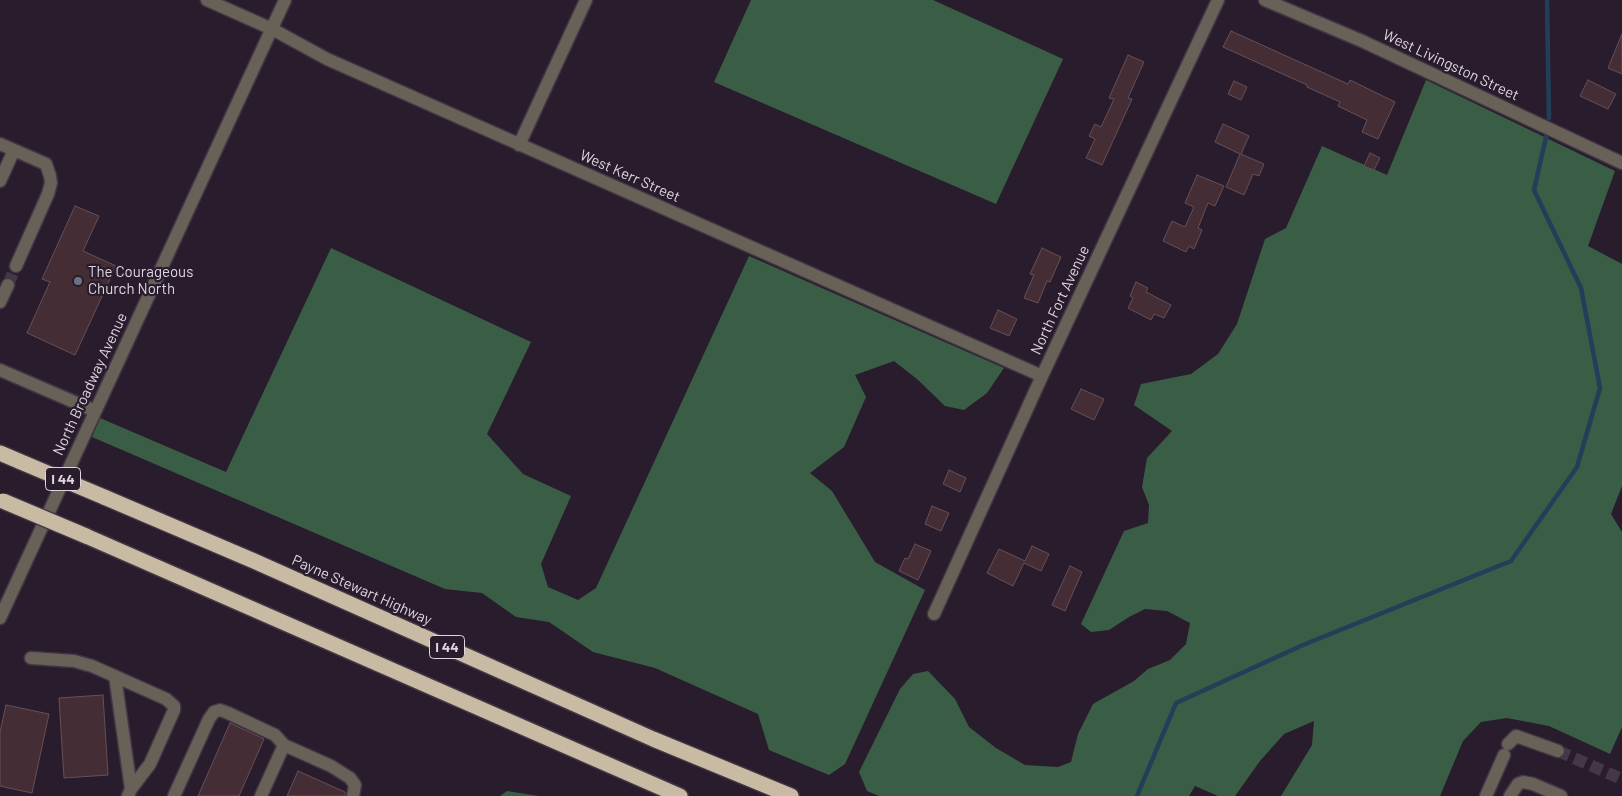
<!DOCTYPE html>
<style>
body{margin:0}
canvas{display:block;background:#291c2c}
</style>
<canvas width="1622" height="796"></canvas>
<script>
const g = document.querySelector('canvas').getContext('2d');
g.lineJoin = 'round';
function fillPath(path, color) { g.fillStyle = color; g.fill(path, 'evenodd'); }
const shape = rows => new Path2D(rows.map(r => 'M' + r).join(''));
function stroke(path, color, width, dash) { g.strokeStyle = color; g.lineWidth = width; g.lineCap = dash ? 'butt' : 'round'; g.setLineDash(dash || []); g.stroke(path); }
function label(font, color, halo, rows, align = 'center') {
  g.font = font + ' Barlow,sans-serif'; g.lineWidth = 4.5; g.setLineDash([]); g.textBaseline = 'middle'; g.strokeStyle = halo; g.fillStyle = color; for (const [text, x, y, turn = 0] of rows) {
    g.save(); g.translate(x, y); g.rotate((+turn || 0) * Math.PI / 180); g.textAlign = isNaN(turn) ? turn : align; if (halo) g.strokeText(text, 0, 0); g.fillText(text, 0, 0); g.restore();
  }
}
fillPath(shape([
 [751,0,933,0,1063,59,996,204,714,82],
 [1426,80,1615,171,1588,246,1622,264,1622,486,1611,514,1622,532,1622,727,1610,754,1549,726,1507,718,1481,722,1463,741,1440,796,1281,796,1312,745,1314,721,1284,734,1260,761,1235,796,1218,796,1195,786,1189,796,879,796,867,791,859,772,900,689,913,674,928,671,955,699,969,727,996,748,1025,765,1058,767,1071,762,1078,734,1093,704,1134,681,1148,669,1170,660,1186,644,1190,623,1167,611,1145,609,1129,617,1109,630,1091,632,1081,624,1124,531,1148,523,1149,505,1142,487,1147,458,1172,431,1134,405,1141,384,1191,374,1218,354,1237,324,1265,239,1286,228,1322,146,1387,175],
 [331,248,531,342,487,434,523,474,571,496,541,564,548,587,578,600,596,588,749,256,1004,368,987,393,964,410,945,406,917,379,894,361,855,375,866,397,844,447,810,473,832,491,875,562,925,590,845,764,829,775,769,750,758,714,655,668,593,652,549,622,516,617,482,593,445,589,92,437,100,418,226,472],
 [507,791,539,796,500,796]
]), '#3a5d46');
stroke(shape([
 [1547,0,1549,118],
 [1137,796,1176,703,1303,645,1511,561,1577,467,1600,388,1581,288,1534,190,1547,133]
]), '#213f58', 4.5);
const building = shape([
 [1231,31,1348,84,1350,80,1395,102,1378,139,1362,132,1367,120,1338,106,1340,102,1307,87,1307,85,1223,47,1231,31],
 [1622,34,1622,74,1608,68,1622,34],
 [1128,55,1144,62,1128,98,1132,99,1102,165,1086,158,1095,139,1089,136,1095,124,1101,127,1114,99,1109,98,1128,55],
 [1588,80,1616,94,1608,109,1580,96,1588,80],
 [1234,81,1247,87,1241,100,1228,94,1234,81],
 [1223,124,1249,136,1241,154,1264,164,1259,176,1253,174,1244,195,1226,187,1240,154,1215,142,1223,124],
 [1370,153,1380,158,1374,170,1364,166,1370,153],
 [1197,175,1224,186,1215,206,1208,203,1198,228,1202,230,1194,249,1189,246,1186,252,1163,241,1172,221,1185,227,1194,207,1185,203,1197,175],
 [75,206,99,216,83,251,116,266,75,355,27,333,50,282,42,279,75,206],
 [1042,248,1061,257,1050,282,1047,281,1038,303,1024,298,1034,275,1030,274,1042,248],
 [1136,282,1148,288,1146,292,1171,305,1164,318,1154,314,1151,320,1128,308,1133,298,1130,296,1136,282],
 [998,310,1017,319,1009,336,990,328,998,310],
 [1081,389,1104,399,1094,420,1071,409,1081,389],
 [949,470,966,478,960,492,943,484,949,470],
 [932,506,949,513,941,531,925,524,932,506],
 [915,544,931,551,918,580,899,571,905,558,908,559,915,544],
 [1032,546,1049,554,1041,571,1024,563,1013,586,987,573,999,549,1025,561,1032,546],
 [1070,566,1082,572,1065,611,1052,605,1070,566],
 [103,695,108,775,64,778,59,698,103,695],
 [6,705,49,714,32,793,0,786,0,732,6,705],
 [230,723,264,739,239,796,198,796,230,723],
 [298,771,345,792,345,796,287,796,298,771]
]);
fillPath(building, '#442d35');
stroke(building, '#674f57', 1);
stroke(shape([
 [8,285,16,266],
 [1558,751,1622,779]
]), '#443847', 12, [12, 6]);
const minor = shape([
 [207,0,272,29,327,59,1042,376],
 [1265,0,1362,41,1622,163],
 [0,144,46,164,50,176,51,183,48,194,16,266],
 [519,145,586,0],
 [0,181,14,150],
 [0,302,8,285],
 [0,370,95,411],
 [934,614,1042,376,1218,0],
 [0,618,285,0],
 [31,658,74,661,92,666,166,699,174,706,174,710,150,764,131,789,128,796],
 [115,676,131,789],
 [1508,744,1516,736,1558,751],
 [174,796,209,719,214,712,220,710,228,713,275,735,284,745],
 [261,796,284,745,331,766,350,778,355,785,353,796],
 [1486,796,1504,755],
 [1510,796,1518,784,1523,782,1533,784,1561,796]
]);
const highway = shape([
 [0,453,21,462],
 [104,497,254,561,653,739,791,796],
 [86,536,680,796]
]);
stroke(minor, '#423645', 15);
stroke(highway, '#423645', 18);
stroke(minor, '#676158', 12);
stroke(highway, '#c9baa4', 15);
const highwayBridge = shape([
 [21,462,104,497],
 [3,501,86,536]
]);
stroke(highwayBridge, '#423645', 18, []);
stroke(highwayBridge, '#c9baa4', 15);
for (const [x, y, r, color] of [
 [78,281,5,"#6b7280"]
]) { const dot = new Path2D(); dot.arc(x, y, r, 0, 2 * Math.PI); g.fillStyle = color; g.fill(dot); stroke(dot, '#291c2c', 2); }
for (const [x, y, w] of [
 [63,479,35],
 [447,647,35]
]) { const box = new Path2D(); box.roundRect(x - w / 2, y - 11.5, w, 23, 4); g.fillStyle = '#291c2c'; g.fill(box); stroke(box, '#dfd6e1', 1); }
label('bold 14px', '#dfd6e1', null, [
 ["I 44",63,479],
 ["I 44",447,647]
]);
label('15px', '#dfd6e1', '#291c2c', [
 ["West Livingston Street",1451,65,25],
 ["West Kerr Street",630,176,24],
 ["North Fort Avenue",1060,300,-65],
 ["North Broadway Avenue",90,384,-65],
 ["Payne Stewart Highway",362,590,24]
]);
label('15px', '#dfd6e1', '#291c2c', [
 ["The Courageous",88,272],
 ["Church North",88,289]
], 'left');
</script>
